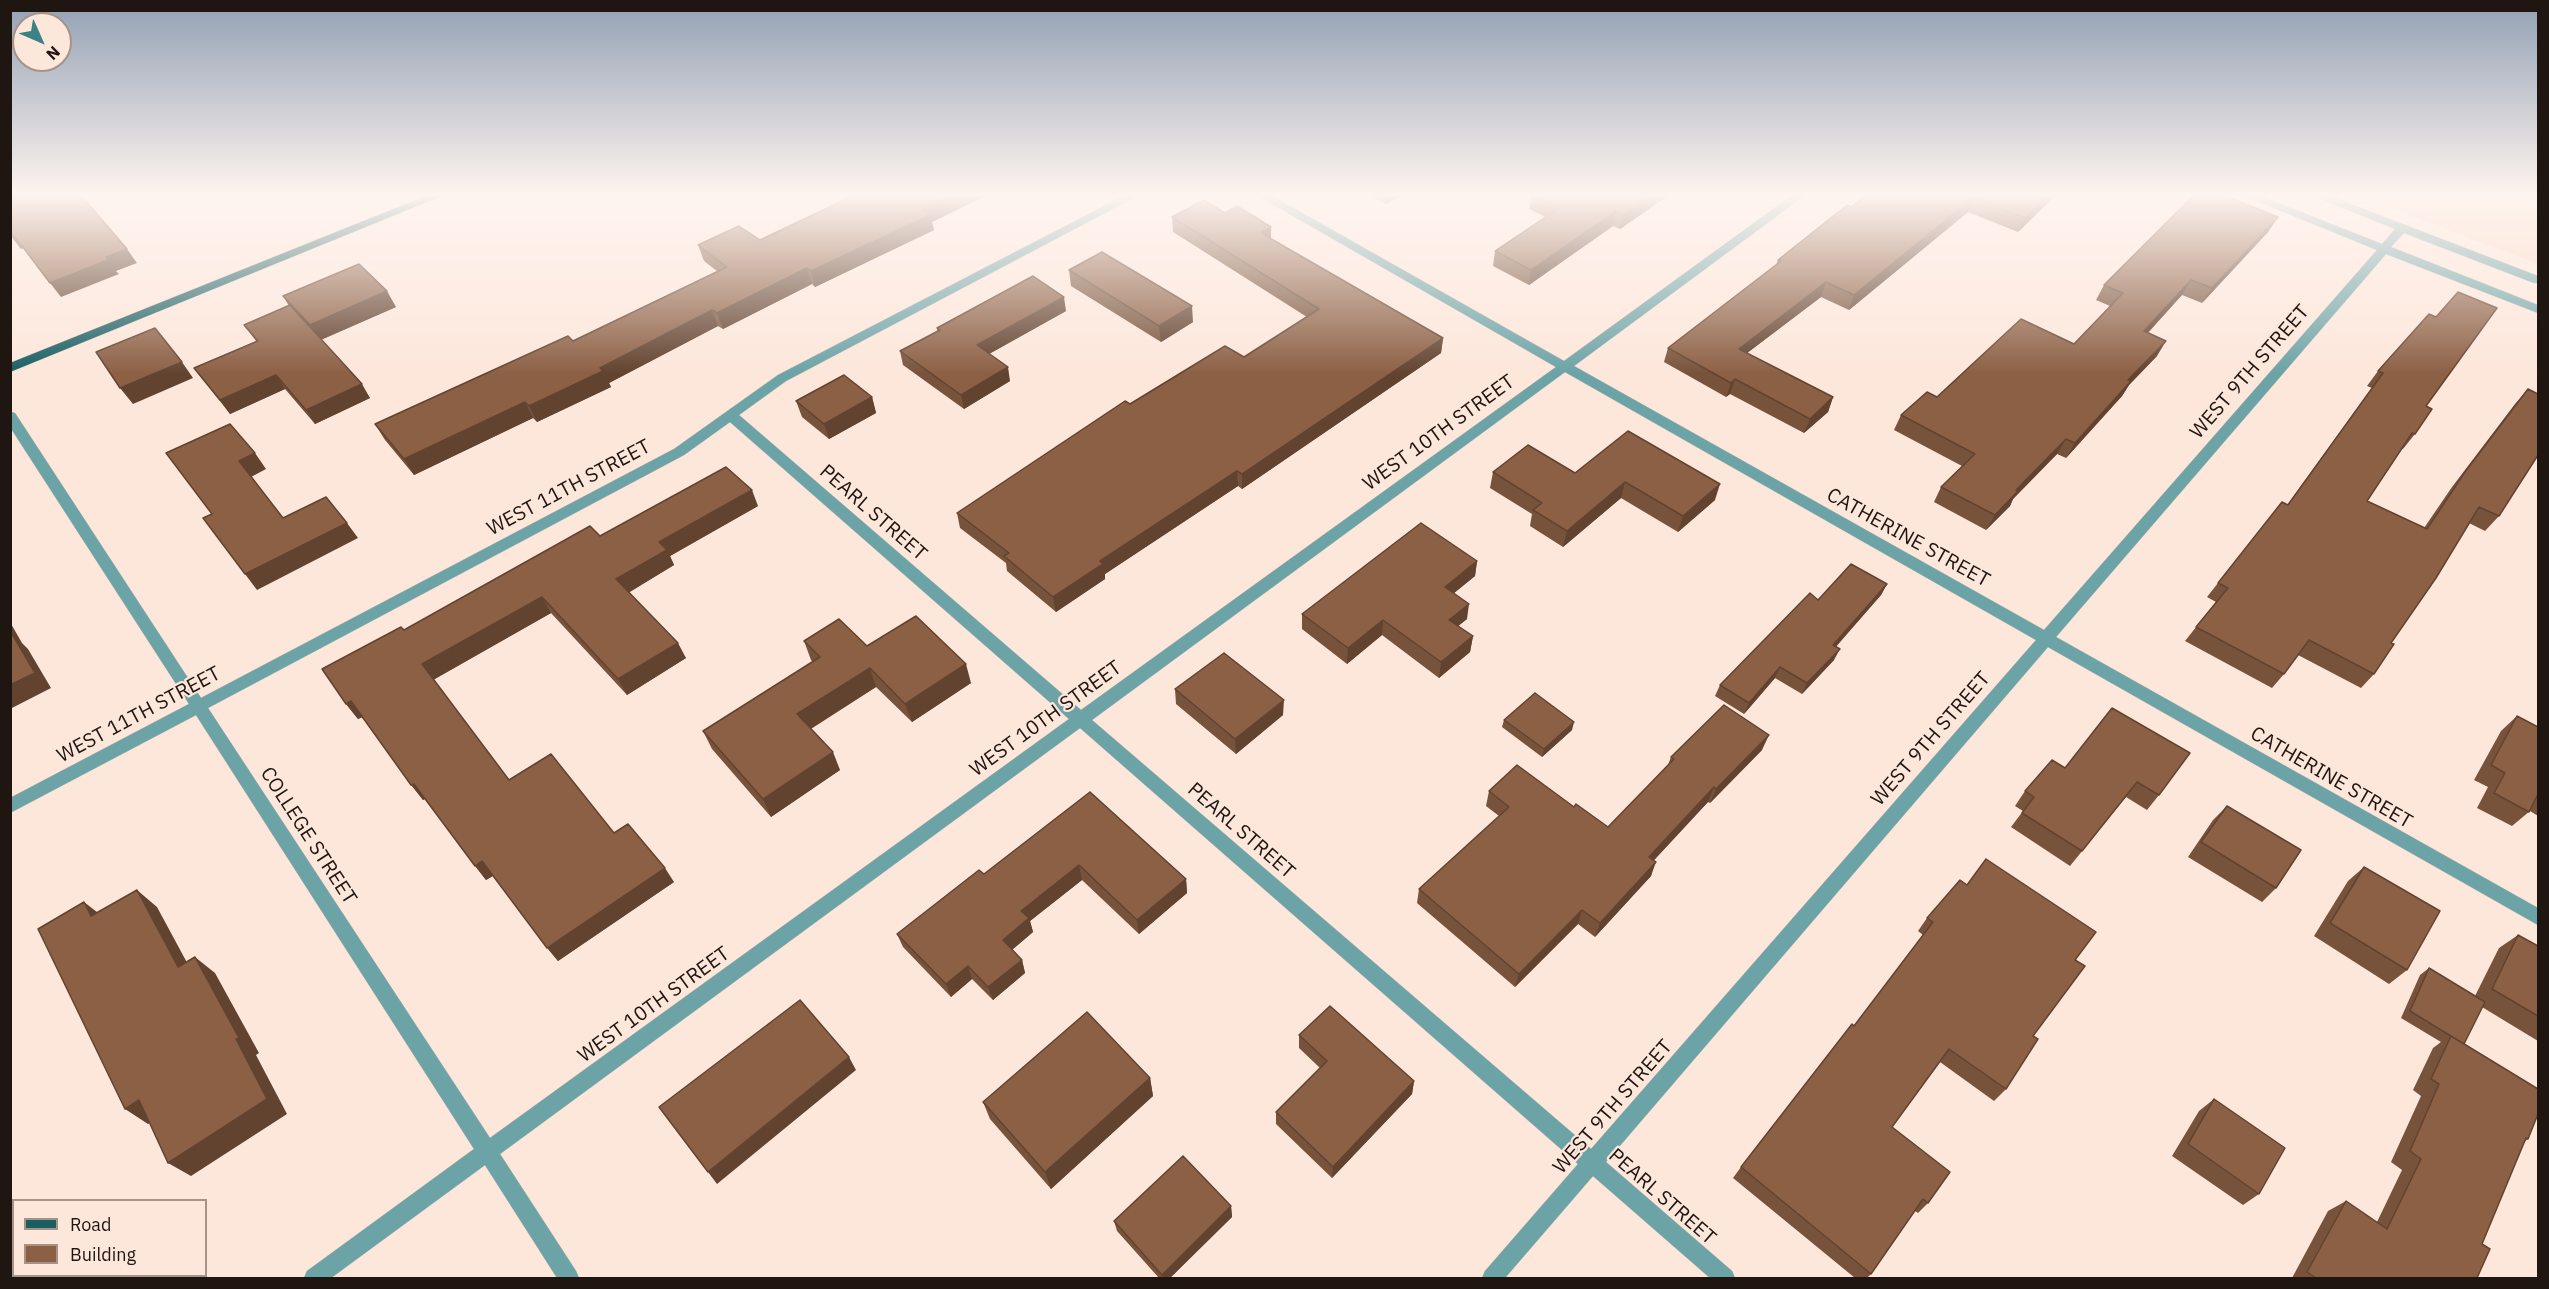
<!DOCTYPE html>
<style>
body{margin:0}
#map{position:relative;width:2549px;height:1289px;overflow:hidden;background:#fde7db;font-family:"IBM Plex Sans",sans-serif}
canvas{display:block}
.frame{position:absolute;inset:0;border:12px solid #201611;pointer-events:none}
.legend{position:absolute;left:12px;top:1199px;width:195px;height:78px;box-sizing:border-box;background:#fde7db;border:2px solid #a5938a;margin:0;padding:8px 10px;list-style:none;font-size:18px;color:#201611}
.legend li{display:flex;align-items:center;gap:12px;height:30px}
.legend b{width:30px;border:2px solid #a5938a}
.north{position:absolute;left:12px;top:12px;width:60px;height:60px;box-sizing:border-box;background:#fde7db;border:2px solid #a5938a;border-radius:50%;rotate:135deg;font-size:16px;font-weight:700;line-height:24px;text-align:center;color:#201611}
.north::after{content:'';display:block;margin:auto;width:21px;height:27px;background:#398286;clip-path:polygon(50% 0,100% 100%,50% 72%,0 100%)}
</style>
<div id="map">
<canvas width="2549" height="1289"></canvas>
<div class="frame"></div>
<ul class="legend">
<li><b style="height:8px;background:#185e62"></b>Road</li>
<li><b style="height:16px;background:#8c6045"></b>Building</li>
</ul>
<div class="north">N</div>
</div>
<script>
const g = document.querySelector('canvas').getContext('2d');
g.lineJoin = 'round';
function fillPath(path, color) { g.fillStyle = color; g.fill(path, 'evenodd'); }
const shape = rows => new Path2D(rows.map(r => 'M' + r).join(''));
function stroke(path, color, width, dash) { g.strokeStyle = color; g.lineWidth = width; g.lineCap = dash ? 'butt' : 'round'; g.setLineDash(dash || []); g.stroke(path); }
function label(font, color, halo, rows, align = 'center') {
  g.font = font + ' "IBM Plex Sans",sans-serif'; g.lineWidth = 4.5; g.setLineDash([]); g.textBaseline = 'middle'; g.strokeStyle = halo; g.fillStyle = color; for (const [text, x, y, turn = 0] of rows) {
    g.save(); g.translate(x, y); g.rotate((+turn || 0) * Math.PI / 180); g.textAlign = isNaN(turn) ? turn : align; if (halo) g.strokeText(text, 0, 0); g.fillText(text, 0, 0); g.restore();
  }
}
fillPath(shape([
 [2350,193,2538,193,2538,264]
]), '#fbd9c6');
const minor = shape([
 [1129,193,1143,193,786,381,739,415,1081,710,1556,367,1253,193,1267,193,1564,361,1795,193,1808,193,1574,366,2044,630,2377,250,2237,193,2253,193,2382,244,2395,229,2306,193,2322,193,2538,276,2538,283,2534,283,2404,233,2391,247,2538,305,2538,313,2386,254,2056,637,2538,908,2538,925,2048,647,1606,1162,1732,1271,1735,1278,1710,1278,1593,1176,1505,1278,1482,1278,1485,1271,1578,1164,1080,728,500,1154,576,1271,579,1278,557,1278,485,1165,331,1278,304,1278,307,1271,474,1149,196,715,10,813,10,798,189,704,10,427,10,412,15,413,201,698,674,449,778,375,1129,193],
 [1565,372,2036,640,1591,1149,1092,720,1565,372],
 [730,422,1069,719,490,1138,208,708,684,455,730,422]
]);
const major = shape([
 [433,193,449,193,10,372,10,363,433,193]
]);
stroke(minor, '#d5c1b7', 1);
stroke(major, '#d5c1b7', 1);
fillPath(minor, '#6ba3a7');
fillPath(major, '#185e62');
fillPath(shape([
 [840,193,991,193,932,222,934,230,815,287,812,284,723,329,718,326,609,383,611,387,537,422,533,418,414,475,385,440,375,424,573,341,717,271,704,261,698,245,760,240,848,199],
 [1364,193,1405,193,1386,204],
 [1533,193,1672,193,1620,229,1613,226,1529,285,1493,266,1495,251,1546,217,1529,209,1531,195],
 [1869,193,2058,193,2018,232,1968,212,1849,310,1821,297,1747,353,1833,397,1828,412,1804,433,1730,394,1726,397,1664,362,1668,348,1776,265,1778,260,1851,207],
 [1172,217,1271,227,1271,239,1443,338,1441,353,1242,489,1238,486,1105,574,1105,579,1056,612,1007,571,1006,563,960,528,957,513,1130,404,1244,357,1307,317,1173,232],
 [2278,217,2268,232,2202,303,2182,295,2148,333,2157,356,2129,385,2122,396,2066,458,2057,454,2013,499,2010,506,1986,530,1934,502,1941,487,1962,466,1894,430,1901,415,1937,397,2074,344,2110,306,2096,300,2104,285],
 [1069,270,1193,322,1161,342,1071,286],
 [283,296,396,307,321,340,370,398,315,424,285,389,230,414,194,368,256,341,244,325,289,306],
 [1066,311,989,354,1010,381,964,409,903,365,900,351,937,331,937,328],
 [2429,314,2426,406,2415,434,2403,449,2402,449,2367,501,2424,528,2452,487,2515,404,2528,389,2538,394,2538,456,2499,516,2485,531,2469,523,2391,643,2374,674,2361,688,2298,655,2284,674,2272,688,2185,641,2216,602,2207,597,2218,583,2287,505,2372,388,2367,386,2378,371],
 [872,397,876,413,829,439,802,417,796,401],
 [1628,431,1715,500,1678,532,1621,498,1563,547,1530,526,1532,514,1490,488,1493,472,1575,473],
 [758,506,670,556,674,565,629,592,686,658,627,695,551,613,433,680,509,780,614,833,674,882,558,961,493,876,486,880,425,799,423,800,362,717,358,719,346,704,404,630,600,536],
 [1477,561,1475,576,1454,593,1467,619,1458,626,1473,636,1470,652,1439,678,1382,635,1347,664,1302,629,1302,614],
 [1887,584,1881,595,1836,646,1834,660,1802,694,1775,678,1744,714,1715,696,1720,685,1818,600],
 [804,641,867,646,971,683,912,722,876,687,811,729,840,770,771,817,712,749,703,731,813,662,811,660],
 [1175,689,1283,715,1236,754,1176,704],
 [2112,708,2159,795,2147,810,2126,797,2070,866,2011,827,2023,811,2015,806,2025,791,2065,768],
 [2517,716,2538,727,2538,816,2530,811,2512,826,2477,808,2488,787,2474,780,2501,731],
 [1504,720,1572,730,1542,757,1502,727],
 [1762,750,1710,803,1708,802,1654,860,1651,876,1595,937,1578,924,1515,987,1417,903,1419,889,1499,816,1486,806,1489,791,1574,807,1608,827,1668,765,1671,757],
 [1090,792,1186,879,1187,893,1139,934,1082,880,1030,921,1033,932,1012,950,1022,960,1025,973,993,1000,972,979,951,997,903,947,897,934,984,874],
 [2227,806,2276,888,2262,902,2188,857,2213,820],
 [2364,867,2407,970,2389,984,2314,936,2348,881],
 [1927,918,2075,960,2033,1036,2006,1089,1994,1101,1940,1062,1892,1127,1928,1203,1918,1213,1915,1211,1871,1274,1867,1278,1855,1278,1733,1178,1741,1167,1854,1026,1923,935,1918,931],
 [2518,935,2538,946,2538,1041,2482,1007,2464,1044,2528,1139,2524,1142,2482,1244,2477,1278,2292,1278,2328,1211,2346,1201,2377,1222,2402,1170,2391,1162,2421,1096,2413,1090,2433,1048,2441,1042,2401,1018,2420,975,2429,968,2475,996,2499,948],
 [1299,1035,1414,1081,1412,1094,1332,1178,1276,1124,1276,1112,1320,1068,1299,1048],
 [1150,1078,1153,1096,1051,1189,990,1119,983,1102],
 [2214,1099,2259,1194,2243,1205,2172,1156,2199,1111],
 [1231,1206,1232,1217,1170,1278,1159,1278,1117,1231,1114,1221]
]), '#78533b');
fillPath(shape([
 [956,193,991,193,932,222,934,230,815,287,811,271,923,210],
 [1387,193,1405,193,1386,204],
 [1654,193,1672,193,1620,229,1623,215],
 [2050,193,2058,193,2018,232,2025,218],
 [1974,197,1968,212,1849,310,1854,295],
 [1616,211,1613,226,1529,285,1531,270],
 [2278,217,2268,232,2202,303,2212,288],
 [1271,227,1271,242,1261,233],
 [13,234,24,248,21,249,10,235],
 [127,249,137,263,116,271,119,274,61,297,50,283,106,257],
 [807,268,812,284,723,329,717,313],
 [2191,280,2182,295,2135,346,2144,331],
 [1826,282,1821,297,1734,363,1739,349],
 [387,291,396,307,320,340,310,325],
 [1064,297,1066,311,980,359,977,345],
 [1192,306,1193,322,1161,342,1159,326],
 [712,310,718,326,609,383,611,387,537,422,529,406],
 [1443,338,1441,353,1242,489,1242,474],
 [2166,341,2157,356,2129,385,2122,396,2066,458,2075,443,2128,380],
 [182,362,193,378,133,404,120,388],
 [1008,367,1010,381,964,409,961,395],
 [276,375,285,389,230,414,220,400],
 [1735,379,1730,394,1726,397,1731,383],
 [362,384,370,398,315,424,306,410],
 [872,397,876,413,829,439,824,424],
 [1833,397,1828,412,1804,433,1810,419],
 [525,402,533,418,414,475,404,459],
 [2066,439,2057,454,2013,499,2010,506,1986,530,1995,515,2016,490],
 [255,453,266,469,251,477,239,461],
 [1237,471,1238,486,1105,574,1105,579,1056,612,1053,597,1100,561],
 [1625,482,1621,498,1563,547,1567,531],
 [1720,484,1715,500,1678,532,1683,516],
 [752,490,758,506,670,556,674,565,625,595,616,579,659,542],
 [347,523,358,538,257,590,245,574],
 [1477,561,1475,576,1443,602,1445,587],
 [1887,584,1881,595,1828,656,1833,645],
 [542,597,551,613,433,680,422,664],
 [1469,604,1467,619,1447,635,1449,620],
 [1383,620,1382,635,1347,664,1348,648],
 [10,622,22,643,28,649,51,688,10,709],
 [1473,636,1470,652,1439,678,1441,662],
 [678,643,686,658,627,695,618,679],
 [1840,649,1834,660,1802,694,1807,683],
 [966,664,971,683,912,722,905,704],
 [1780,667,1775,678,1744,714,1749,703],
 [870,668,876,687,805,732,797,714],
 [1284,700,1283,715,1236,754,1235,739],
 [351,701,363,717,358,719,346,704],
 [1574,722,1572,730,1542,757,1544,749],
 [1769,735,1762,750,1710,803,1716,789],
 [833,752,840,770,771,817,763,799],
 [414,784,426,798,423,800,411,785],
 [1714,787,1708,802,1644,871,1649,857],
 [482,861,494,875,486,880,475,866],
 [1656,862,1651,876,1595,937,1600,923],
 [1079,865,1082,880,1030,921,1033,932,1007,954,1003,940,1021,911],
 [665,868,674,882,558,961,547,948],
 [1186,879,1187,893,1139,934,1137,920],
 [137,890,157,907,198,983,178,967],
 [84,902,106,919,91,916],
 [1582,910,1578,924,1515,987,1519,974],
 [195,957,215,973,259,1053,256,1055,287,1114,191,1176,168,1163],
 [1022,960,1025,973,993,1000,988,987],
 [968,966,972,979,951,997,946,984],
 [849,1057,856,1070,717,1184,708,1172],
 [1150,1078,1153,1096,1051,1189,1045,1172],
 [1414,1081,1412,1094,1332,1178,1333,1167],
 [139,1100,162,1115,148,1124,125,1109],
 [1231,1206,1232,1217,1170,1278,1163,1278,1162,1275]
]), '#624330');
const building = shape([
 [10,193,79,193,127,249,106,257,108,260,50,283,13,234,10,235,10,193],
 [859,193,956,193,923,210,930,215,811,271,807,268,717,313,712,310,600,368,603,371,529,406,525,402,404,459,375,424,568,336,573,341,727,267,698,245,739,226,760,240,859,193],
 [1533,193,1654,193,1623,215,1616,211,1531,270,1495,251,1559,208,1531,195,1533,193],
 [1869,193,2050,193,2025,218,1974,197,1854,295,1826,282,1739,349,1833,397,1810,419,1735,379,1731,383,1668,348,1781,261,1778,260,1847,205,1851,207,1869,193],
 [2196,193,2218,193,2278,217,2212,288,2191,280,2144,331,2166,341,2128,380,2131,381,2075,443,2066,439,2016,490,2018,491,1995,515,1941,487,1975,454,1901,415,1927,392,1937,397,2021,319,2074,344,2123,293,2104,285,2196,193],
 [1204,200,1225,213,1237,206,1271,227,1261,233,1443,338,1242,474,1237,471,1100,561,1103,564,1053,597,1004,556,1009,553,957,513,1125,401,1130,404,1225,346,1244,357,1319,309,1172,217,1204,200],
 [1102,252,1192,306,1159,326,1069,270,1102,252],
 [359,264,387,291,310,325,283,296,359,264],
 [1033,276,1064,297,977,345,1008,367,961,395,900,351,940,330,937,328,1033,276],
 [2458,292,2497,308,2426,406,2432,409,2415,434,2412,433,2367,501,2427,529,2465,472,2528,389,2538,394,2538,455,2499,516,2479,507,2436,578,2391,643,2394,644,2374,674,2309,640,2284,674,2196,627,2228,588,2218,583,2282,502,2288,505,2383,373,2378,371,2429,314,2436,317,2458,292],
 [290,305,362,384,306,410,276,375,220,400,194,368,258,341,244,325,290,305],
 [155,328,182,362,120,388,96,352,155,328],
 [844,375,872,397,824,424,796,401,844,375],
 [230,424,255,453,239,461,283,518,326,497,347,523,245,574,203,518,212,514,166,453,230,424],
 [1628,431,1720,484,1683,516,1625,482,1567,531,1533,510,1542,503,1493,472,1528,445,1575,473,1628,431],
 [726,467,752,490,659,542,667,550,616,579,678,643,618,679,542,597,422,664,509,780,551,754,614,833,628,824,665,868,547,948,482,861,475,866,414,784,411,785,351,701,346,704,322,669,401,627,404,630,590,526,600,536,726,467],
 [1421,523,1477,561,1445,587,1469,604,1449,620,1473,636,1441,662,1383,620,1348,648,1302,614,1421,523],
 [1851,564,1887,584,1833,645,1840,649,1807,683,1780,667,1749,703,1720,685,1810,593,1818,600,1851,564],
 [916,616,966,664,905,704,870,668,797,714,833,752,763,799,703,731,820,657,804,641,839,619,867,646,916,616],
 [10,634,12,634,35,673,10,685,10,634],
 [1224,653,1284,700,1235,739,1175,689,1224,653],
 [1535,693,1574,722,1544,749,1504,720,1535,693],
 [1724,705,1769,735,1716,789,1714,787,1649,857,1656,862,1600,923,1582,910,1519,974,1419,889,1509,807,1489,791,1517,765,1574,807,1576,804,1608,827,1674,759,1671,757,1724,705],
 [2112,708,2190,753,2159,795,2137,782,2082,851,2022,813,2034,797,2025,791,2052,760,2065,768,2112,708],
 [2517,716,2538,727,2538,794,2529,812,2494,793,2505,773,2491,765,2517,716],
 [1090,792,1186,879,1137,920,1079,865,1021,911,1029,918,1003,940,1022,960,988,987,968,966,946,984,897,934,979,870,984,874,1090,792],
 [2227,806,2301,850,2276,888,2201,842,2227,806],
 [1986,859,2096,932,2075,960,2085,966,2033,1036,2038,1039,2006,1089,1949,1049,1892,1127,1950,1172,1928,1203,1923,1199,1871,1274,1741,1167,1852,1024,1854,1026,1933,922,1927,918,1960,880,1967,885,1986,859],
 [2364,867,2440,911,2407,970,2330,923,2364,867],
 [137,890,178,967,195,957,239,1038,236,1039,267,1099,168,1163,139,1100,125,1109,38,929,84,902,91,916,137,890],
 [2518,935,2538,946,2538,1016,2492,989,2518,935],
 [2429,968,2485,1002,2464,1044,2410,1011,2429,968],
 [800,1000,849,1057,708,1172,659,1107,800,1000],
 [1330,1006,1414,1081,1333,1167,1276,1112,1327,1061,1299,1035,1330,1006],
 [1087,1012,1150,1078,1045,1172,983,1102,1087,1012],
 [2451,1036,2538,1089,2538,1114,2528,1139,2526,1138,2482,1244,2490,1249,2477,1278,2316,1278,2307,1272,2346,1201,2387,1229,2421,1159,2410,1151,2439,1084,2431,1079,2451,1036],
 [2214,1099,2285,1148,2259,1194,2188,1144,2214,1099],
 [1183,1156,1231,1206,1162,1275,1114,1221,1183,1156]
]);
fillPath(building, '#8c6045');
stroke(building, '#624330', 1.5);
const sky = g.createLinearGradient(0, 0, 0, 374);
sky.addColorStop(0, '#92a0b4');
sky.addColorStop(0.52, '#fef4ef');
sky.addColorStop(1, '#fef4ef00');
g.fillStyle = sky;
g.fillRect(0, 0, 2549, 374);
label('20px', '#201611', '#fde7db', [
 ["WEST 9TH STREET",2250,372,-49],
 ["WEST 10TH STREET",1439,433,-36],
 ["WEST 11TH STREET",569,488,-28],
 ["PEARL STREET",873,513,41],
 ["CATHERINE STREET",1908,538,29],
 ["WEST 11TH STREET",139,715,-28],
 ["WEST 10TH STREET",1046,719,-36],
 ["WEST 9TH STREET",1931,739,-49],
 ["CATHERINE STREET",2331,778,30],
 ["PEARL STREET",1241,831,41],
 ["COLLEGE STREET",308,836,57],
 ["WEST 10TH STREET",654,1005,-36],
 ["WEST 9TH STREET",1613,1107,-49],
 ["PEARL STREET",1662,1197,41]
]);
</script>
